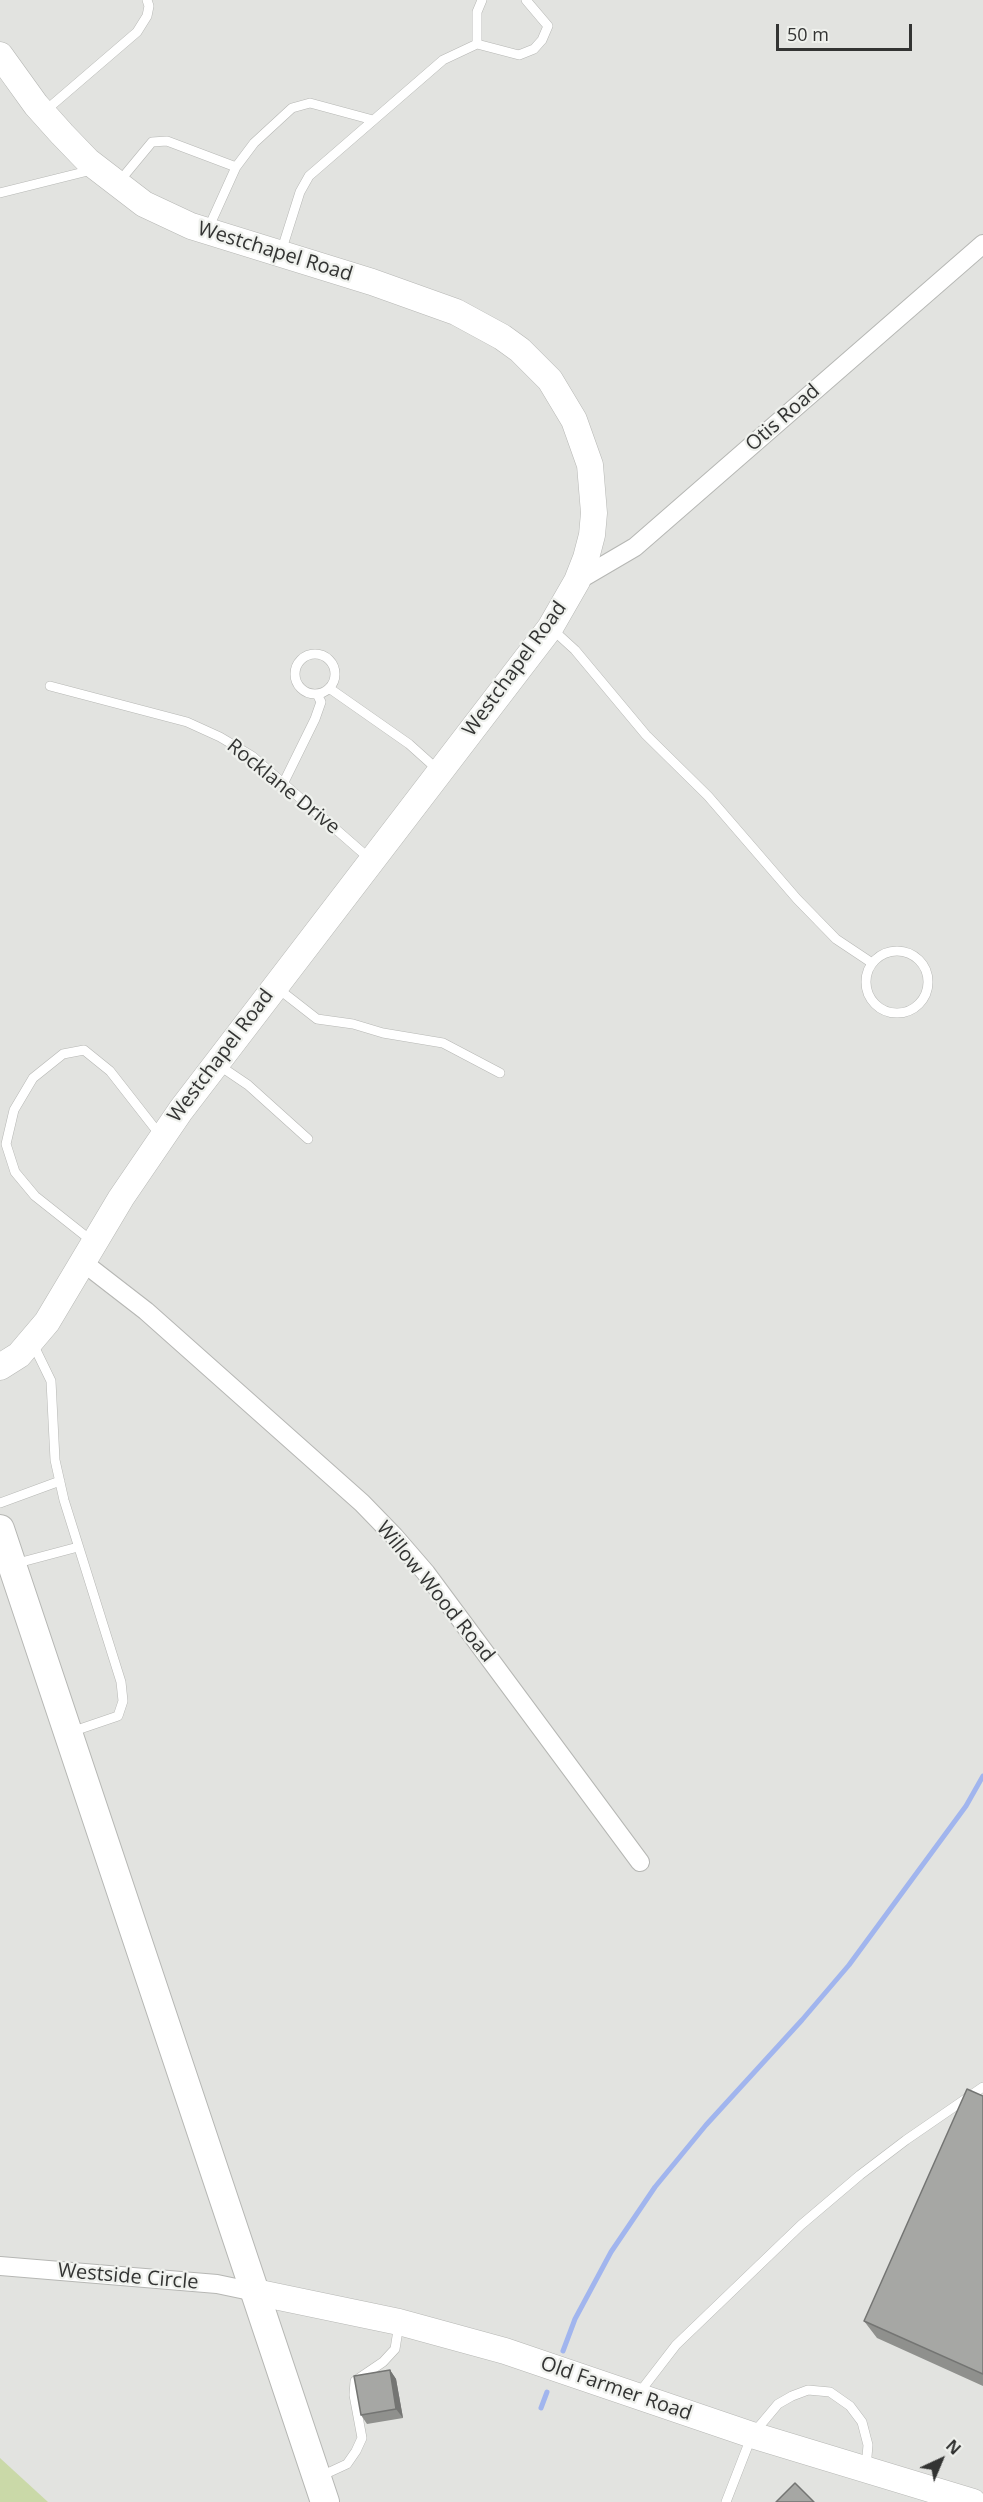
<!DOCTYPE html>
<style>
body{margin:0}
#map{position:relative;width:983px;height:2502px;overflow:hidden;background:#e2e3e0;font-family:"Open Sans",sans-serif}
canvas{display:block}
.north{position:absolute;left:911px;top:2430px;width:60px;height:60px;-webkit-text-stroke:4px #eff1ed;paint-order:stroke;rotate:44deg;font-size:16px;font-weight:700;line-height:24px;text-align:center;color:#333433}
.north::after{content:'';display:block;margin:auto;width:21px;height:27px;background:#333433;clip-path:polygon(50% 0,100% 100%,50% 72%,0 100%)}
.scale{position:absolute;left:776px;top:24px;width:136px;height:27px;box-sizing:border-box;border:3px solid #333433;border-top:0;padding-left:8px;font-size:18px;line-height:21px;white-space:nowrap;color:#333433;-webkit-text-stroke:4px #eff1ed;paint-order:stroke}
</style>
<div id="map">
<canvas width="983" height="2502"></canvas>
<div class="north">N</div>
<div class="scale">50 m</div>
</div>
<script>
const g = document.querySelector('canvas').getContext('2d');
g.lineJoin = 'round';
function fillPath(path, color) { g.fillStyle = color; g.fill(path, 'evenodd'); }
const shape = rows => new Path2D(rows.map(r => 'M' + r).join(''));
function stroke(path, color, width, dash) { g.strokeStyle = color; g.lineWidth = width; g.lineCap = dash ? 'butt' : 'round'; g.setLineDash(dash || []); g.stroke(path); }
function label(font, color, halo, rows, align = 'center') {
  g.font = font + ' "Open Sans",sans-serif'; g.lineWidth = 4.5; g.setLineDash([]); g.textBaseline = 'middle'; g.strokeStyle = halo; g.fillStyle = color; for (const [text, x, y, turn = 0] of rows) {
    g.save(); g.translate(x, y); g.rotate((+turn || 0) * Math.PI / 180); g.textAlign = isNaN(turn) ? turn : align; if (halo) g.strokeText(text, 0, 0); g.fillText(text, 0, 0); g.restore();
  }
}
fillPath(shape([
 [0,2458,48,2502,0,2502]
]), '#cad9a8');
stroke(shape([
 [563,2351,575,2319,611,2252,655,2187,706,2125,802,2020,849,1965,966,1806,983,1776],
 [541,2408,547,2392]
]), '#a1b5ee', 5);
const lane = shape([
 [477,44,477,12,482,0],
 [45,111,137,32,147,16,149,6,147,0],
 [118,183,152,142,167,141,236,167],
 [0,193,92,170],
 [208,229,236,167,254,143,292,108,310,103,373,120],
 [281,252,300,192,309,176,443,60,477,44,519,55,534,49,542,40,548,26,526,0],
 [552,629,575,650,646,735,708,796,797,899,836,939,872,963],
 '295 674a20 20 0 1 1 40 0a20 20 0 1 1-40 0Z',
 [50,686,187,722,220,737,252,756,371,860],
 [329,688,409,744,438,770],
 [283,784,315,719,321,702,317,694],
 '866 982a31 31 0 1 1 62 0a31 31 0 1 1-62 0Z',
 [276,987,317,1019,353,1024,383,1033,443,1043,500,1073],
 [217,1064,248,1085,308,1139],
 [93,1242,35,1196,15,1172,6,1144,14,1110,33,1078,63,1054,84,1050,110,1071,160,1135],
 [33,1344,51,1381,55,1460,64,1500,121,1682,123,1701,118,1716,71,1732],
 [0,1503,60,1481],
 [14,1564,78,1547],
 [639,2393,676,2345,801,2225,860,2175,906,2140,983,2087],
 [321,2476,347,2464,356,2451,362,2438,354,2395,355,2381,383,2362,395,2349,399,2324],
 [726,2502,752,2435,778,2404,792,2396,808,2390,830,2392,850,2406,862,2422,868,2445,866,2468]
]);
const street = shape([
 [577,581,635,547,983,244],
 [84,1263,146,1311,362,1503,394,1536,426,1573,640,1862],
 [0,2266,217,2284,255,2292]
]);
const secondary = shape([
 [0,55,36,105,62,134,88,161,144,204,191,226,372,282,456,312,502,337,520,350,550,380,574,420,590,465,594,513,592,535,586,558,577,581,550,628,181,1110,121,1198,47,1322,19,1355,0,1367],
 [255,2292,399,2322,505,2351,752,2435,973,2502]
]);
const primary = shape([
 [0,1529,325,2502]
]);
stroke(lane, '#b6b7b4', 10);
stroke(street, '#b6b7b4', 20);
stroke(secondary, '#b6b7b4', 27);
stroke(primary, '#b6b7b4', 30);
stroke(lane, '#fff', 9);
stroke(street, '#fff', 18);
stroke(secondary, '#fff', 26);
stroke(primary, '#fff', 28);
fillPath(shape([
 [983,2096,983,2386,877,2338,864,2321],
 [390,2370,396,2379,403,2418,367,2424,361,2415]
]), '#8f908d');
fillPath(shape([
 [390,2370,396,2379,403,2418,396,2409]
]), '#747573');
const building = shape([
 [967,2089,983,2096,983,2374,864,2321,967,2089],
 [390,2370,396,2409,361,2415,354,2376,390,2370],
 [795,2483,814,2502,776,2502,795,2483]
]);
fillPath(building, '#a6a7a4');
stroke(building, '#747573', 1.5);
label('20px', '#333433', '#eff1ed', [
 ["Westchapel Road",275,252,17],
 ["Otis Road",783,418,-41],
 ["Westchapel Road",515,669,-54],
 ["Rocklane Drive",283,787,39],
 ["Westchapel Road",221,1056,-53],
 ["Willow Wood Road",435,1592,51],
 ["Westside Circle",128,2277,5],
 ["Old Farmer Road",616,2389,19]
]);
</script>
